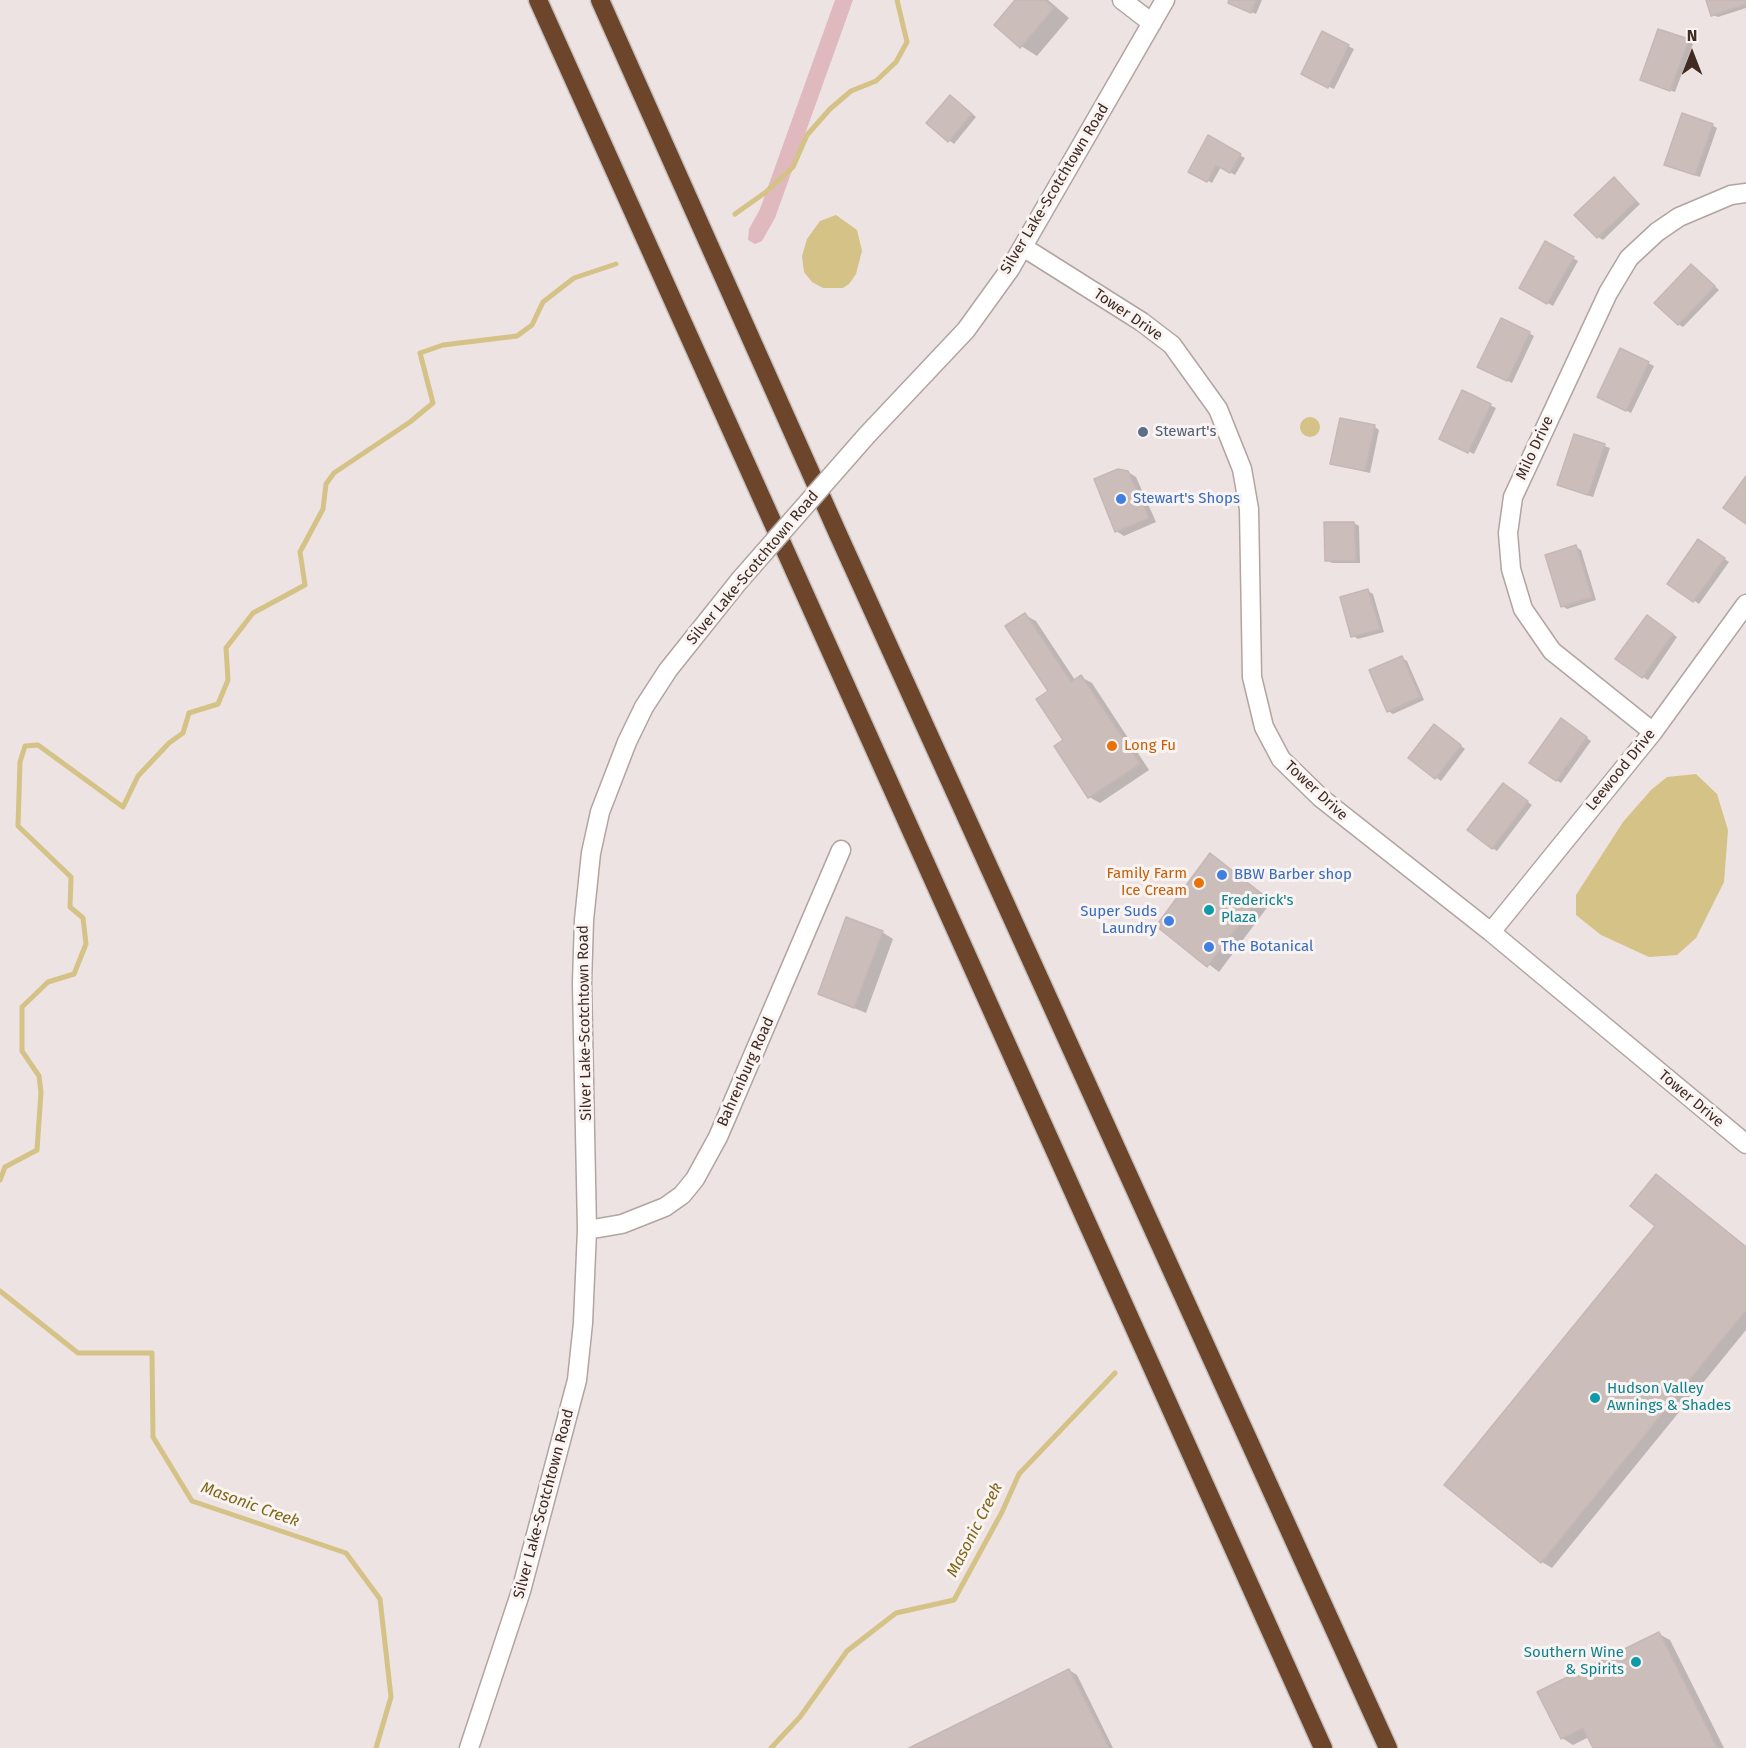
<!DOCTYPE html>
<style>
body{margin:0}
#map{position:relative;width:1746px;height:1748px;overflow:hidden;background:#ede3e2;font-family:"Fira Sans",sans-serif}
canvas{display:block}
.north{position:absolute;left:1662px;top:24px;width:60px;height:60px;-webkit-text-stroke:4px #f9f3f2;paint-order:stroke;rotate:0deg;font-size:16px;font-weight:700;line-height:24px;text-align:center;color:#3f2b21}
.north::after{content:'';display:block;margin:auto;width:21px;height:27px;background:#3f2b21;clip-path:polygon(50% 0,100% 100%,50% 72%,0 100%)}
</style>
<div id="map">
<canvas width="1746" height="1748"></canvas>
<div class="north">N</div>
</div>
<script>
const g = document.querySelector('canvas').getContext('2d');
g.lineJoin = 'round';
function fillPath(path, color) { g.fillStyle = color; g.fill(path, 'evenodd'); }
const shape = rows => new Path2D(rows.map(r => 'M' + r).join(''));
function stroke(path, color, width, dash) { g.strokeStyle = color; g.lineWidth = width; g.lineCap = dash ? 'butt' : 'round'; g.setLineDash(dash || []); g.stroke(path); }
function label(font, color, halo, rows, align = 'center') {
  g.font = font + ' "Fira Sans",sans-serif'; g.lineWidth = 6; g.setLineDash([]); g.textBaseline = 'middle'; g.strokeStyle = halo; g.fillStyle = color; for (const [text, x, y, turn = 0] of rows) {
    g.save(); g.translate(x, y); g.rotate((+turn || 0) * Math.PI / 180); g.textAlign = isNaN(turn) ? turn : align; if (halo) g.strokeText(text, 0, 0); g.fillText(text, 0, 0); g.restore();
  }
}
fillPath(shape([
 [835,0,853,0,775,218,762,241,755,244,748,240,749,229,760,209]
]), '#dfb9be');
fillPath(shape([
 [836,215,857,230,862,251,856,274,849,284,843,288,823,288,812,282,804,272,802,256,807,239,820,221],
 '1300 427a10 10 0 1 1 20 0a10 10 0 1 1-20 0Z',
 [1696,774,1717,794,1728,830,1724,882,1696,938,1677,955,1649,957,1601,935,1576,915,1576,895,1623,822,1651,790,1667,777]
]), '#d5c287');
fillPath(shape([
 [1017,0,1048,0,1069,18,1037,56,1021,46],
 [1230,0,1262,0,1256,14,1234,5],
 [1708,0,1746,0,1746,8,1718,17,1713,15],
 [1322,33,1354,49,1334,89,1307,77],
 [1688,41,1693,44,1675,92,1646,82],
 [955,99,976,117,954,144,928,123],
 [1712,125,1717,128,1700,177,1671,167],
 [1209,138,1245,158,1235,175,1221,167,1212,183,1190,171],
 [1614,179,1640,204,1603,240,1598,237],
 [1546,243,1578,261,1553,306,1521,288],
 [1692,266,1719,290,1683,327,1678,324],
 [1529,333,1534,336,1512,383,1484,369],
 [1621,350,1654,366,1631,413,1604,399],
 [1463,392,1496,408,1474,454,1446,441],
 [1375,427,1379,430,1370,473,1332,463],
 [1575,436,1610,448,1593,497,1559,485],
 [1128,472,1136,477,1156,522,1124,536,1116,531],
 [1354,523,1359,526,1360,563,1332,563,1327,560],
 [1703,544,1729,562,1699,604,1669,583],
 [1576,547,1581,550,1596,600,1567,609,1562,606],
 [1368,591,1373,594,1384,632,1358,639,1353,636],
 [1025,615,1036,621,1075,680,1081,677,1092,683,1149,770,1100,803,1089,797,1066,741],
 [1652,620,1677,637,1648,680,1643,677],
 [1402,658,1407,661,1424,700,1393,714,1388,711],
 [1566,723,1591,741,1561,783,1556,780],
 [1439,729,1465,749,1441,781,1410,758],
 [1508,787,1532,805,1497,851,1492,848],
 [1221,862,1272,901,1219,972,1158,926],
 [882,932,893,939,866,1013,820,994],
 [1656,1176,1746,1246,1746,1330,1552,1568,1542,1562,1657,1226],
 [1659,1634,1670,1640,1724,1748,1594,1748,1589,1737,1573,1745,1562,1738],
 [1069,1670,1077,1675,1113,1748,913,1748]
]), '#0003');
stroke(shape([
 [735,214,766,192,793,167,807,135,830,109,851,91,876,81,896,62,907,42,897,0],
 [0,1180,5,1167,37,1150,41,1092,39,1076,22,1051,22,1007,48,982,74,974,86,944,83,918,70,907,71,877,18,826,20,762,25,746,38,745,123,807,138,776,169,743,183,733,189,713,218,704,228,680,226,648,253,613,305,585,300,552,323,509,326,484,334,473,410,422,433,403,420,353,443,345,517,336,532,325,543,302,574,278,616,264],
 [0,1291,78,1353,152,1353,153,1437,192,1501,346,1553,380,1599,391,1697,376,1748],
 [771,1748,800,1717,847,1651,896,1613,954,1600,1002,1512,1019,1474,1115,1373]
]), '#d5c287', 5);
const building = shape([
 [1015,0,1045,0,1054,8,1020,48,994,25,1015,0],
 [1229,0,1256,0,1251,13,1228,3,1229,0],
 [1706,0,1746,0,1746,4,1711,16,1706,0],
 [1658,29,1689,39,1670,91,1640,80,1658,29],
 [1322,31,1349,45,1328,88,1301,74,1322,31],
 [950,95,972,114,948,142,926,123,950,95],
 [1682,113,1713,124,1695,175,1664,165,1682,113],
 [1208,135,1241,154,1230,173,1216,165,1207,182,1188,172,1208,135],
 [1614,177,1636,201,1597,238,1574,215,1614,177],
 [1545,241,1574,257,1547,304,1519,288,1545,241],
 [1691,264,1715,286,1678,325,1654,303,1691,264],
 [1501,318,1530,332,1507,381,1477,367,1501,318],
 [1620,348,1649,362,1626,411,1597,397,1620,348],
 [1462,390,1491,404,1468,453,1439,439,1462,390],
 [1340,418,1375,425,1365,471,1330,464,1340,418],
 [1574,434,1605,444,1588,495,1557,485,1574,434],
 [1118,469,1128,471,1149,518,1115,532,1094,479,1118,469],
 [1746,476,1746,524,1723,508,1746,476],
 [1324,522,1354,522,1356,561,1325,561,1324,522],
 [1698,539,1725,558,1693,602,1667,584,1698,539],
 [1576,545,1592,597,1561,607,1545,555,1576,545],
 [1368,589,1380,629,1351,637,1340,597,1368,589],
 [1025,613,1071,682,1081,675,1140,764,1088,798,1054,746,1063,740,1036,699,1048,691,1005,626,1025,613],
 [1647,615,1673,634,1642,678,1615,659,1647,615],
 [1402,656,1420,697,1387,712,1369,670,1402,656],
 [1561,718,1587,737,1556,781,1529,763,1561,718],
 [1434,724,1461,745,1435,779,1408,758,1434,724],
 [1503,783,1528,801,1492,849,1467,830,1503,783],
 [1210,853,1262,894,1207,967,1156,926,1210,853],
 [846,917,883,931,854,1008,818,994,846,917],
 [1656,1174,1746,1247,1746,1310,1541,1563,1444,1485,1655,1226,1630,1206,1656,1174],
 [1659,1632,1717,1748,1593,1748,1583,1728,1561,1739,1537,1692,1659,1632],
 [1069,1669,1109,1748,909,1748,1069,1669]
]);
fillPath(building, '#cbbeba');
stroke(building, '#c7b7b4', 1.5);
const minor = shape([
 [1122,0,1152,23],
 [1023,247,1142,322,1172,345,1218,409,1242,469,1249,509,1252,677,1264,727,1281,759,1321,798,1491,932,1746,1144],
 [867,435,966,330,1010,269,1165,0],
 [1653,732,1552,651,1523,609,1511,569,1508,533,1513,497,1608,293,1629,258,1657,232,1679,217,1731,195,1746,193],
 [1491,932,1653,732,1746,604],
 [587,1230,622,1224,665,1207,682,1195,695,1179,718,1137,841,850],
 [469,1748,521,1591,577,1380,583,1323,587,1230,582,983,584,920,591,853,600,812,627,742,644,707,668,670,739,581]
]);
const highway = shape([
 [538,0,1323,1748],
 [600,0,838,534,1388,1748]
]);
stroke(minor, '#b2a4a0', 21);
stroke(highway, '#c5bfbc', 21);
stroke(minor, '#fff', 18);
stroke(highway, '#6d452b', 18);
const minorBridge = shape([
 [739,581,867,435]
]);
stroke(minorBridge, '#b2a4a0', 21, []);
stroke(minorBridge, '#fff', 18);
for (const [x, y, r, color] of [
 [1143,432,6,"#5c6f8a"],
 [1121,499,6,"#3f7fe0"],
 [1112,746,6,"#e8710a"],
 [1222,875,6,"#3f7fe0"],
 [1199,883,6,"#e8710a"],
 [1209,910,6,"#0f9aa8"],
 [1169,921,6,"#3f7fe0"],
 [1209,947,6,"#3f7fe0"],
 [1595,1398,6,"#0f9aa8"],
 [1636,1662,6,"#0f9aa8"]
]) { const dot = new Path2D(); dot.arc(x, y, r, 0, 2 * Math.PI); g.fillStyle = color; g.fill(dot); stroke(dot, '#f9f3f2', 2); }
label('15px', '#3f2b21', '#f9f3f2', [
 ["Silver Lake-Scotchtown Road",1055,189,-59],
 ["Tower Drive",1128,315,34],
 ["Milo Drive",1535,448,-65],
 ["Silver Lake-Scotchtown Road",753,568,-50],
 ["Leewood Drive",1621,770,-51],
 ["Tower Drive",1316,791,43],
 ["Silver Lake-Scotchtown Road",585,1023,-91],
 ["Bahrenburg Road",746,1072,-66],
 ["Tower Drive",1691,1099,40],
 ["Silver Lake-Scotchtown Road",544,1504,-75]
]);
label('15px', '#4e5e75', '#f9f3f2', [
 ["Stewart's",1155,432]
], 'left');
label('15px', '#366cbe', '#f9f3f2', [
 ["Stewart's Shops",1133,499],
 ["BBW Barber shop",1234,875],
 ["Super Suds",1157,912,"right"],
 ["Laundry",1157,929,"right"],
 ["The Botanical",1221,947]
], 'left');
label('15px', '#c56008', '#f9f3f2', [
 ["Long Fu",1124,746],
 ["Family Farm",1187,874,"right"],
 ["Ice Cream",1187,891,"right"]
], 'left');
label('15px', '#0d838f', '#f9f3f2', [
 ["Frederick's",1221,901],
 ["Plaza",1221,918],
 ["Hudson Valley",1607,1389],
 ["Awnings & Shades",1607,1406],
 ["Southern Wine",1624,1653,"right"],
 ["& Spirits",1624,1670,"right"]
], 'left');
label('italic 16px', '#7e6717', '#f9f3f2', [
 ["Masonic Creek",250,1505,20],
 ["Masonic Creek",975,1530,-63]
]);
</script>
